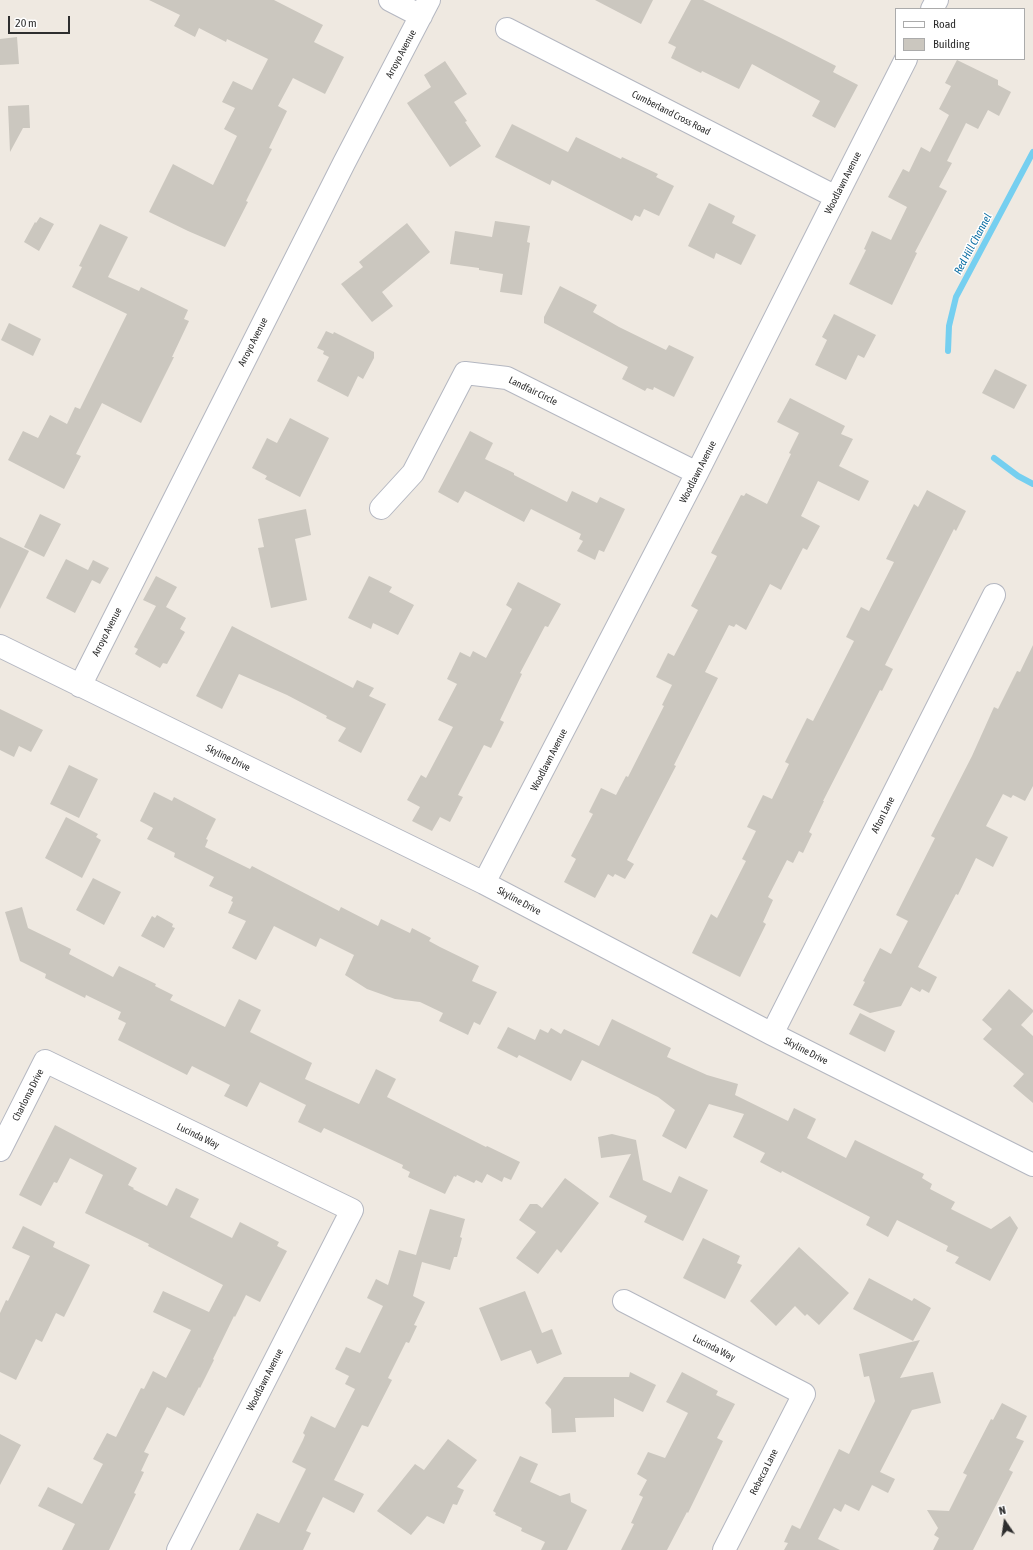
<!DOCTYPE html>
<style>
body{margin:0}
#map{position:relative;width:1033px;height:1550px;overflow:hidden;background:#efe9e1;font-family:"Asap Condensed",sans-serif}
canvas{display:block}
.legend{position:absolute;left:895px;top:8px;width:130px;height:52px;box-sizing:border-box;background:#fff;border:1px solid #ababab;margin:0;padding:5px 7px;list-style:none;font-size:12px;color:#2e2e2e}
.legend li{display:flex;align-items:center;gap:8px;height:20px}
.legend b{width:20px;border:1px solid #ababab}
.north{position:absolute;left:985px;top:1502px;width:40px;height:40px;-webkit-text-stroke:3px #fff;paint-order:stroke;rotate:347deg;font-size:11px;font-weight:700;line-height:16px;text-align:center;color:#2e2e2e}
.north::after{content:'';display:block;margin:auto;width:14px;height:18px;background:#2e2e2e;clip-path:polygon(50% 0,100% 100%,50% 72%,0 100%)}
.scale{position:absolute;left:8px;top:16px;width:62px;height:18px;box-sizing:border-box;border:2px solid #2e2e2e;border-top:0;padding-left:5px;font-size:12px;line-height:14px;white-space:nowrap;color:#2e2e2e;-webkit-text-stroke:3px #fff;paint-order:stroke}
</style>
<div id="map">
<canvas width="1033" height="1550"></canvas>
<ul class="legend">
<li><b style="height:5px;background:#fff"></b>Road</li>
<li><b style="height:11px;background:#cbc7bf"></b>Building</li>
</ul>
<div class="north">N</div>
<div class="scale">20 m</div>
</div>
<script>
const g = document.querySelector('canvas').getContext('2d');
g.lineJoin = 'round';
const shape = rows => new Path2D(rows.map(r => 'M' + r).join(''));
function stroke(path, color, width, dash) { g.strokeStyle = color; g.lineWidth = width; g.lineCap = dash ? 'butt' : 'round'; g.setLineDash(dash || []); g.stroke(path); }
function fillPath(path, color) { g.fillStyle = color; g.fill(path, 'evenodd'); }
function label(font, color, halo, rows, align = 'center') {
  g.font = font + ' "Asap Condensed",sans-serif'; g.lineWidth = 3; g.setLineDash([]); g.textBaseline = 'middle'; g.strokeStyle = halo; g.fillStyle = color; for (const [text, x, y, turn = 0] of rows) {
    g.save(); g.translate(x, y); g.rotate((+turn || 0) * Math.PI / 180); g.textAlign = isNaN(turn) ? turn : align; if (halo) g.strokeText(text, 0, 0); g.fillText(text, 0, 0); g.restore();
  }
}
stroke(shape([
 [948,351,949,326,956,297,1033,152],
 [994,458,1018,476,1033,484]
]), '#75cff0', 6);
fillPath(shape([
 [149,0,274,0,323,25,314,42,344,57,325,94,293,78,278,106,287,111,269,148,272,149,246,201,248,202,225,247,188,231,149,212,173,164,213,185,237,136,224,129,235,108,222,102,233,81,252,90,268,59,227,39,226,42,199,28,195,37,174,26,180,15],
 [595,0,653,0,641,24],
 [691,0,703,0,781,38,836,66,833,72,858,85,835,128,812,116,820,101,752,64,739,89,702,71,701,73,671,58,676,47,668,43],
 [17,37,19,64,0,65,0,39],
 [957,60,998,80,998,85,1011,92,999,116,988,110,978,129,966,123,947,161,952,163,939,187,947,191,915,252,917,253,892,305,849,284,866,250,864,249,872,231,891,240,907,207,888,197,903,169,909,172,921,147,930,152,949,115,939,109,951,86,945,83],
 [445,61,467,94,454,102,467,121,465,122,481,146,450,167,407,103,431,87,424,75],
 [29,105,30,128,23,128,10,152,8,106],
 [512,124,568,152,576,137,621,159,622,157,658,174,656,177,674,186,659,216,644,209,640,217,635,215,632,221,552,180,550,185,495,157],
 [709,203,735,216,732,223,756,235,741,265,716,253,714,259,688,246],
 [40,217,54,224,39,251,24,242,35,222,36,223],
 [495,221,530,226,527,242,530,243,522,295,500,292,503,274,479,270,479,268,450,264,455,231,492,237],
 [407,223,430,252,382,292,393,306,372,322,341,284,363,267,359,262],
 [100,224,128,237,108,277,139,291,141,287,188,310,184,319,189,321,172,357,174,357,141,423,102,403,76,454,81,456,64,489,8,460,23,431,38,438,50,415,67,424,75,407,80,409,127,314,72,287,82,267,79,266],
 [560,286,597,305,593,312,619,327,666,350,669,345,694,357,674,397,654,387,653,390,647,388,645,391,622,379,628,367,544,323,544,317],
 [834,314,876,335,864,358,858,355,846,380,815,365,827,340,822,337],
 [9,323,41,339,33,356,1,340],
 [326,331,333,334,334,332,374,352,374,358,363,379,358,376,348,397,317,381,329,357,323,354,324,351,317,348],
 [995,369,1027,385,1014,409,982,393],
 [790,398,845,426,841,434,853,439,839,466,869,481,859,501,818,481,801,516,820,526,807,550,803,548,781,590,770,584,746,630,736,624,734,627,729,625,705,672,718,678,674,765,676,766,627,860,634,864,625,879,615,874,613,877,608,874,595,898,564,882,576,859,571,856,593,814,589,812,601,788,616,795,626,776,628,777,664,706,662,705,672,685,656,677,668,653,674,656,698,610,691,606,717,556,711,553,741,495,744,496,746,493,767,504,791,454,789,453,799,433,777,422],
 [290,418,329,438,300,497,265,479,267,476,252,468,267,438,277,443],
 [470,431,493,443,485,459,514,473,514,475,567,502,572,491,597,503,600,497,625,509,604,552,599,550,595,560,577,551,583,541,579,539,581,534,531,509,524,522,465,491,458,503,438,492],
 [927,490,966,511,956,531,954,529,885,665,893,669,882,691,880,690,823,801,824,801,809,832,812,834,803,853,799,851,793,863,787,860,768,897,773,900,763,922,766,924,740,977,692,953,711,914,717,918,746,861,742,859,756,831,747,827,763,795,772,799,789,764,785,762,807,718,813,721,854,641,846,637,861,607,869,611,894,562,886,559,914,504,918,507],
 [306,509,311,535,295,539,307,600,271,608,258,548,264,547,258,519],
 [40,514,61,524,44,557,24,547],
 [0,537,29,551,0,609],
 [66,559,88,570,93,560,109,568,100,584,92,580,75,613,46,598],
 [156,576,177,587,166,607,186,618,180,629,185,632,167,664,163,663,160,668,135,654,138,649,134,647,156,606,143,600],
 [369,576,392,587,389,592,414,605,398,635,373,623,371,629,348,618],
 [518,582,561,604,548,627,545,626,520,673,522,674,500,720,504,722,491,748,484,745,458,795,463,797,450,822,440,817,432,831,412,821,420,807,407,800,421,775,426,778,453,727,438,720,457,684,447,679,460,652,470,657,473,651,486,658,512,609,506,605],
 [232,626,353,688,357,680,374,688,369,696,386,704,361,753,338,741,346,728,326,718,327,716,287,695,239,674,222,709,196,696],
 [1033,645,1033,786,1025,801,1013,795,1011,798,1003,794,986,826,1008,837,993,867,976,858,958,895,956,894,918,967,937,977,929,993,922,989,920,992,911,987,901,1006,870,1013,853,1005,865,982,863,981,880,948,891,954,908,921,896,915,935,838,931,836,972,756,994,707,998,709,1017,671,1020,672],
 [0,709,43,730,31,752,19,746,14,757,0,750],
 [69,765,98,779,79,818,50,804],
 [154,792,172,801,174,797,216,819,206,839,208,840,205,847,250,869,252,866,339,911,341,907,378,926,381,919,410,933,412,928,431,938,429,941,440,947,479,966,472,981,497,992,480,1025,474,1022,468,1035,439,1021,443,1013,420,1002,395,999,367,989,345,975,354,955,320,938,316,947,274,926,256,960,232,948,246,921,228,913,233,902,231,901,233,897,209,886,214,877,174,857,175,853,147,839,153,828,140,821],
 [66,817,98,834,96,837,101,840,82,878,45,858],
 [93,878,121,892,104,925,76,910],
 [22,907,28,928,71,949,69,954,113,977,119,966,156,984,155,986,173,995,170,1000,225,1027,239,999,261,1010,250,1032,312,1063,305,1079,359,1104,376,1069,396,1079,387,1097,486,1147,487,1146,520,1162,511,1180,504,1177,502,1182,487,1174,482,1183,476,1180,474,1183,457,1175,456,1177,454,1176,445,1194,408,1177,410,1172,402,1168,403,1165,324,1128,321,1133,298,1122,306,1105,260,1082,247,1107,224,1096,230,1085,192,1066,187,1075,118,1040,126,1023,118,1019,121,1012,86,995,85,998,45,978,46,974,20,961,5,912],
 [157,915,173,924,172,927,175,928,164,948,141,936,152,916,155,918],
 [1009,989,1033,1010,1033,1012,1021,1025,1033,1036,1033,1103,1013,1086,1024,1074,983,1039,992,1029,982,1020],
 [860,1013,895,1031,885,1052,849,1034],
 [612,1019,671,1048,667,1057,707,1075,738,1084,735,1095,788,1121,794,1108,816,1119,807,1138,846,1158,855,1140,924,1174,922,1178,932,1184,930,1189,955,1202,951,1209,991,1229,1010,1216,1018,1228,990,1281,955,1263,959,1257,946,1251,948,1246,897,1220,888,1237,866,1225,870,1217,782,1171,781,1173,760,1162,765,1153,733,1137,744,1114,709,1104,686,1149,662,1136,675,1110,658,1097,582,1060,571,1081,519,1055,517,1058,497,1048,508,1027,535,1040,540,1029,548,1033,551,1028,561,1034,564,1029,599,1046],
 [55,1125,137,1168,128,1185,134,1188,133,1189,167,1206,176,1188,199,1199,190,1217,232,1238,240,1222,279,1242,277,1246,287,1251,260,1302,246,1295,235,1317,234,1316,213,1359,214,1360,200,1388,199,1387,184,1416,167,1407,144,1452,149,1454,141,1471,144,1472,134,1493,136,1494,109,1550,62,1550,75,1524,38,1506,48,1487,82,1504,103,1464,93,1459,107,1433,116,1437,141,1388,144,1389,153,1371,166,1378,191,1330,153,1312,163,1291,209,1312,223,1285,148,1246,149,1244,85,1213,103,1175,70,1158,57,1183,54,1182,41,1206,19,1195],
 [612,1134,636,1140,643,1180,671,1193,679,1176,708,1190,683,1241,644,1222,647,1216,609,1197,631,1154,601,1158,598,1137],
 [565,1178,599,1203,561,1253,557,1249,538,1274,516,1258,536,1232,519,1220,530,1204,537,1204,542,1208],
 [430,1209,465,1219,460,1237,462,1238,457,1257,454,1257,450,1270,422,1262,413,1296,425,1302,414,1325,417,1326,409,1343,406,1342,388,1378,392,1380,368,1427,362,1425,334,1480,364,1494,354,1513,323,1497,306,1531,311,1533,303,1550,239,1550,257,1513,279,1523,306,1469,292,1462,303,1440,305,1435,303,1433,311,1416,335,1428,355,1389,345,1384,349,1376,335,1369,346,1347,360,1353,383,1306,367,1298,376,1279,388,1285,399,1250,416,1255],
 [23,1226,55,1242,53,1247,90,1265,64,1317,56,1313,42,1342,36,1339,16,1380,0,1372,0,1313,6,1300,8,1301,30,1256,12,1248],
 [703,1238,740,1256,737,1263,742,1265,725,1299,683,1278],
 [799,1247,849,1293,819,1325,807,1314,805,1316,795,1306,776,1326,750,1301],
 [869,1278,912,1301,914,1298,931,1308,913,1341,853,1309],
 [525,1291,542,1333,552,1329,562,1354,537,1364,531,1350,501,1361,479,1308],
 [920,1340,900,1378,933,1372,941,1403,912,1410,880,1472,895,1479,888,1493,872,1485,859,1511,845,1504,841,1512,834,1508,818,1539,840,1550,784,1550,788,1543,784,1542,792,1525,800,1529,839,1449,849,1454,875,1401,869,1376,864,1377,859,1354],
 [630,1372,656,1385,643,1412,614,1398,614,1417,575,1418,576,1432,552,1433,551,1409,545,1403,564,1377,629,1377],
 [682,1372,718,1391,716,1395,735,1404,717,1438,723,1441,688,1513,687,1512,667,1550,621,1550,634,1524,631,1523,643,1497,639,1495,647,1480,637,1474,648,1452,665,1458,688,1413,666,1402],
 [1002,1403,1027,1416,1016,1438,1024,1441,1009,1470,1013,1472,973,1550,933,1550,939,1538,934,1535,938,1528,927,1510,949,1511,967,1475,963,1473,991,1419,993,1420],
 [0,1434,21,1445,0,1485],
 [448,1439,477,1460,457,1487,464,1490,457,1505,453,1504,444,1524,427,1516,411,1535,377,1511,415,1464,424,1470],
 [520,1456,538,1464,530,1482,560,1496,570,1493,571,1502,587,1510,567,1550,541,1550,545,1542,521,1531,522,1528,495,1515,496,1513,493,1511]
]), '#cbc7bf');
const minor = shape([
 [390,0,421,16],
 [932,9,937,0],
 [507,29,836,197],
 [381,508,413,473,465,373,507,378,697,473],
 [0,646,484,883,772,1034,1033,1165],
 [80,686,344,163,429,0],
 [484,883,697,473,836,197,906,59],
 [772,1034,994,595],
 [0,1150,45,1061,352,1210,178,1550],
 [624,1301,804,1394,724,1550]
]);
stroke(minor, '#b4b7c1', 24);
stroke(minor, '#fff', 22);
label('10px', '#2e2e2e', '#fff', [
 ["Arroyo Avenue",401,54,-62],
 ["Cumberland Cross Road",671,113,27],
 ["Woodlawn Avenue",843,183,-63],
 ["Arroyo Avenue",253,342,-63],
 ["Landfair Circle",533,391,26],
 ["Woodlawn Avenue",698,472,-63],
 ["Arroyo Avenue",107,632,-63],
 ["Skyline Drive",228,758,26],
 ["Woodlawn Avenue",549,760,-63],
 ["Afton Lane",883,815,-63],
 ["Skyline Drive",519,901,28],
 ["Skyline Drive",806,1051,27],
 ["Charloma Drive",28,1095,-63],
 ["Lucinda Way",198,1136,26],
 ["Lucinda Way",714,1348,27],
 ["Woodlawn Avenue",265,1380,-63],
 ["Rebecca Lane",764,1472,-63]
]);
label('italic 11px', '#0d6fa3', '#fff', [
 ["Red Hill Channel",973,244,-62]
]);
</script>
